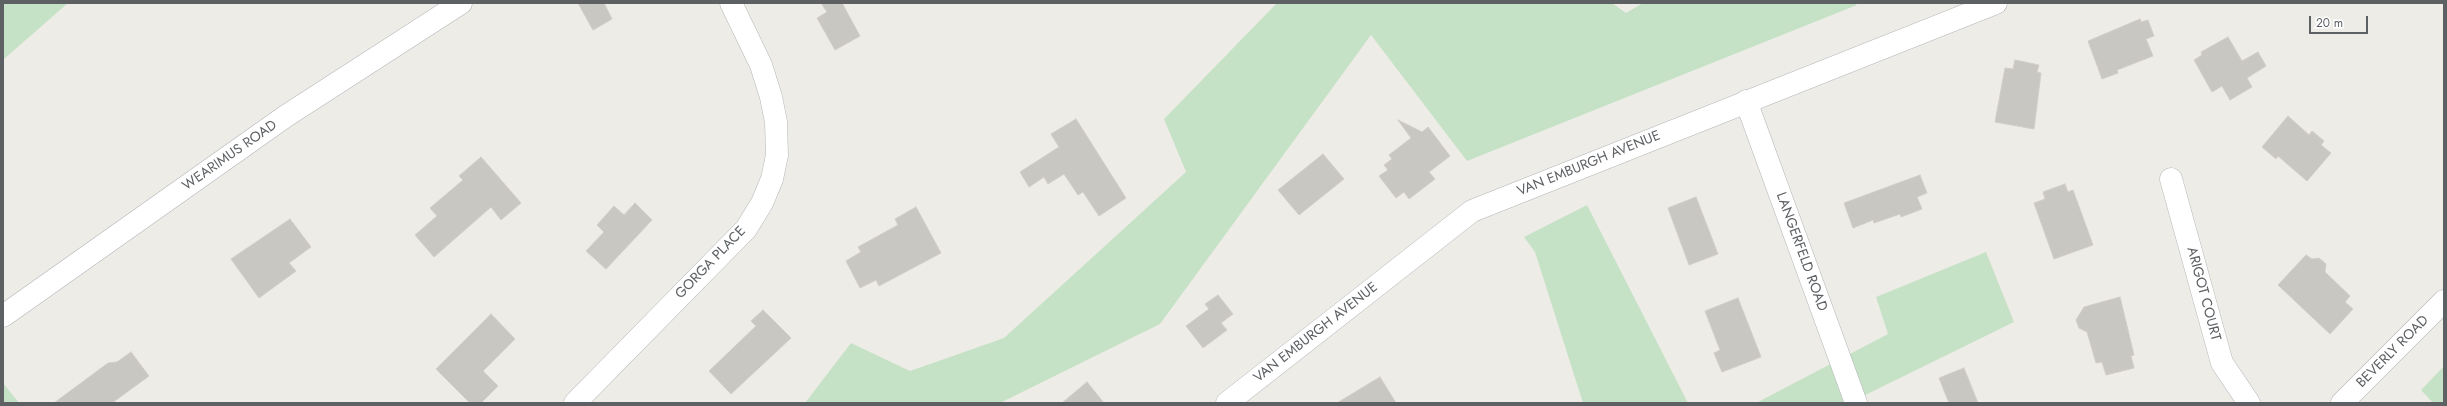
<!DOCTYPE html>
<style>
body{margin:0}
#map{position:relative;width:2447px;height:406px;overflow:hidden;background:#eeece6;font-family:Jost,sans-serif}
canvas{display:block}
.frame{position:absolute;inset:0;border:4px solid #5e6164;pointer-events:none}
.scale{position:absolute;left:2309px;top:16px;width:59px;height:18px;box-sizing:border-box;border:2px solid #5e6164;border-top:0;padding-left:5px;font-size:12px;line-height:14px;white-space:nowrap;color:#5e6164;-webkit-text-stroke:3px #fff;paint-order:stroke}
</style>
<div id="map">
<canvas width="2447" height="406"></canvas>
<div class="frame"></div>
<div class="scale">20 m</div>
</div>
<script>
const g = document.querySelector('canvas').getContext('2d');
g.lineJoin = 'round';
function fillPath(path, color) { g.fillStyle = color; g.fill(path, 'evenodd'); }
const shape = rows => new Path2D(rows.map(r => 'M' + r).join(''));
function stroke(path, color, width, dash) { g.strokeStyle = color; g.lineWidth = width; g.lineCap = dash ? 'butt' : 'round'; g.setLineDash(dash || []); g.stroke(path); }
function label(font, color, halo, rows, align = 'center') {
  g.font = font + ' Jost,sans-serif'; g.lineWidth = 3.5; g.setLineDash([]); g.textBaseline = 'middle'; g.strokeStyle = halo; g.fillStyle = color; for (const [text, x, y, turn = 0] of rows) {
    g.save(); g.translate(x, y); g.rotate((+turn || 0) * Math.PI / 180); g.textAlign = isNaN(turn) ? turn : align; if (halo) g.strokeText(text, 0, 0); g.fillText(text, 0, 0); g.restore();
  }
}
fillPath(shape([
 [3,3,68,3,3,60],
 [1277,3,1612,3,1626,13,1643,3,1854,3,1857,5,1467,161,1371,35,1160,324,1000,403,805,403,851,343,910,371,1004,338,1186,172,1164,119],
 [1587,205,1688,403,1583,403,1535,252,1524,237],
 [1986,252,2014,322,1849,403,1756,403,1888,334,1876,297],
 [2444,366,2444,403,2433,403,2421,390],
 [3,383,19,403,3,403]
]), '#c6e2c6');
const building = shape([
 [578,3,604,3,612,19,593,30,578,3],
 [821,3,842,3,860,36,835,50,817,18,827,12,821,3],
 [2140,19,2141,22,2148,20,2154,36,2146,39,2153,56,2117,70,2118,73,2102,79,2088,41,2140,19],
 [2228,37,2242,61,2258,52,2266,66,2247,78,2252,87,2230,100,2222,86,2212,92,2194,60,2202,55,2201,52,2228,37],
 [2015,60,2039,65,2037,72,2041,73,2034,129,1995,122,2005,68,2013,69,2015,60],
 [2288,116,2309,135,2312,131,2324,141,2321,145,2331,153,2307,181,2278,156,2276,159,2262,147,2288,116],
 [1076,119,1126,198,1099,216,1083,192,1078,195,1064,174,1048,184,1044,177,1029,187,1020,172,1059,147,1051,134,1076,119],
 [1398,120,1422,132,1428,127,1450,156,1429,172,1435,179,1409,199,1404,192,1396,198,1379,176,1388,170,1384,165,1392,159,1389,155,1411,138,1398,120],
 [1323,154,1344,179,1299,215,1278,190,1323,154],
 [481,157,521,203,501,220,491,207,434,257,415,235,437,216,430,208,463,180,459,176,481,157],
 [1920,175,1927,193,1917,197,1922,209,1901,217,1900,214,1874,223,1873,220,1853,228,1844,203,1920,175],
 [2065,184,2068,192,2073,190,2093,245,2054,259,2034,203,2045,199,2043,192,2065,184],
 [1696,197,1718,254,1689,265,1668,208,1696,197],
 [635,203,652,220,606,269,586,251,604,232,597,225,614,206,624,215,635,203],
 [916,207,941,253,879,286,876,280,860,288,846,261,861,252,858,247,898,225,895,219,916,207],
 [290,219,311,247,289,263,296,271,259,298,231,259,290,219],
 [2306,255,2312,259,2319,258,2326,264,2325,272,2350,296,2345,302,2353,309,2330,334,2278,285,2306,255],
 [1218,295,1233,314,1221,323,1227,330,1203,348,1186,326,1209,309,1205,304,1218,295],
 [2120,297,2134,355,2131,356,2134,368,2106,375,2102,362,2096,363,2087,332,2079,328,2076,320,2084,307,2120,297],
 [1738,298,1761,357,1722,372,1714,353,1720,350,1705,311,1738,298],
 [763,310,791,338,731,394,709,371,756,326,751,321,763,310],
 [491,314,515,339,483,371,498,386,481,403,470,403,436,369,491,314],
 [131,352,149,376,112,403,54,403,108,363,117,362,131,352],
 [1964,368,1978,403,1949,403,1939,378,1964,368],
 [1380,377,1396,403,1337,403,1380,377],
 [1087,382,1104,403,1062,403,1087,382]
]);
fillPath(building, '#c9c7c2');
stroke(building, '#d2cec5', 1);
const street = shape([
 [1746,101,1856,403],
 [2171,179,2222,363,2249,403],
 [575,403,746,229,762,203,772,179,777,155,776,122,771,97,761,65,731,3],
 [2342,403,2444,301]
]);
const secondary = shape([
 [3,316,286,116,461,3],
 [1227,403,1472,211,1996,3]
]);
stroke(street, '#b3b6b9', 23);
stroke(secondary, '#b2b5b9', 23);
stroke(street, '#fff', 22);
stroke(secondary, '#fff', 22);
label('14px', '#5e6164', '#fff', [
 ["WEARIMUS ROAD",230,156,-35],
 ["VAN EMBURGH AVENUE",1589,164,-22],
 ["LANGERFELD ROAD",1801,252,70],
 ["GORGA PLACE",711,263,-46],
 ["ARIGOT COURT",2203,294,75],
 ["VAN EMBURGH AVENUE",1316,333,-38],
 ["BEVERLY ROAD",2393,352,-45]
]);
</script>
